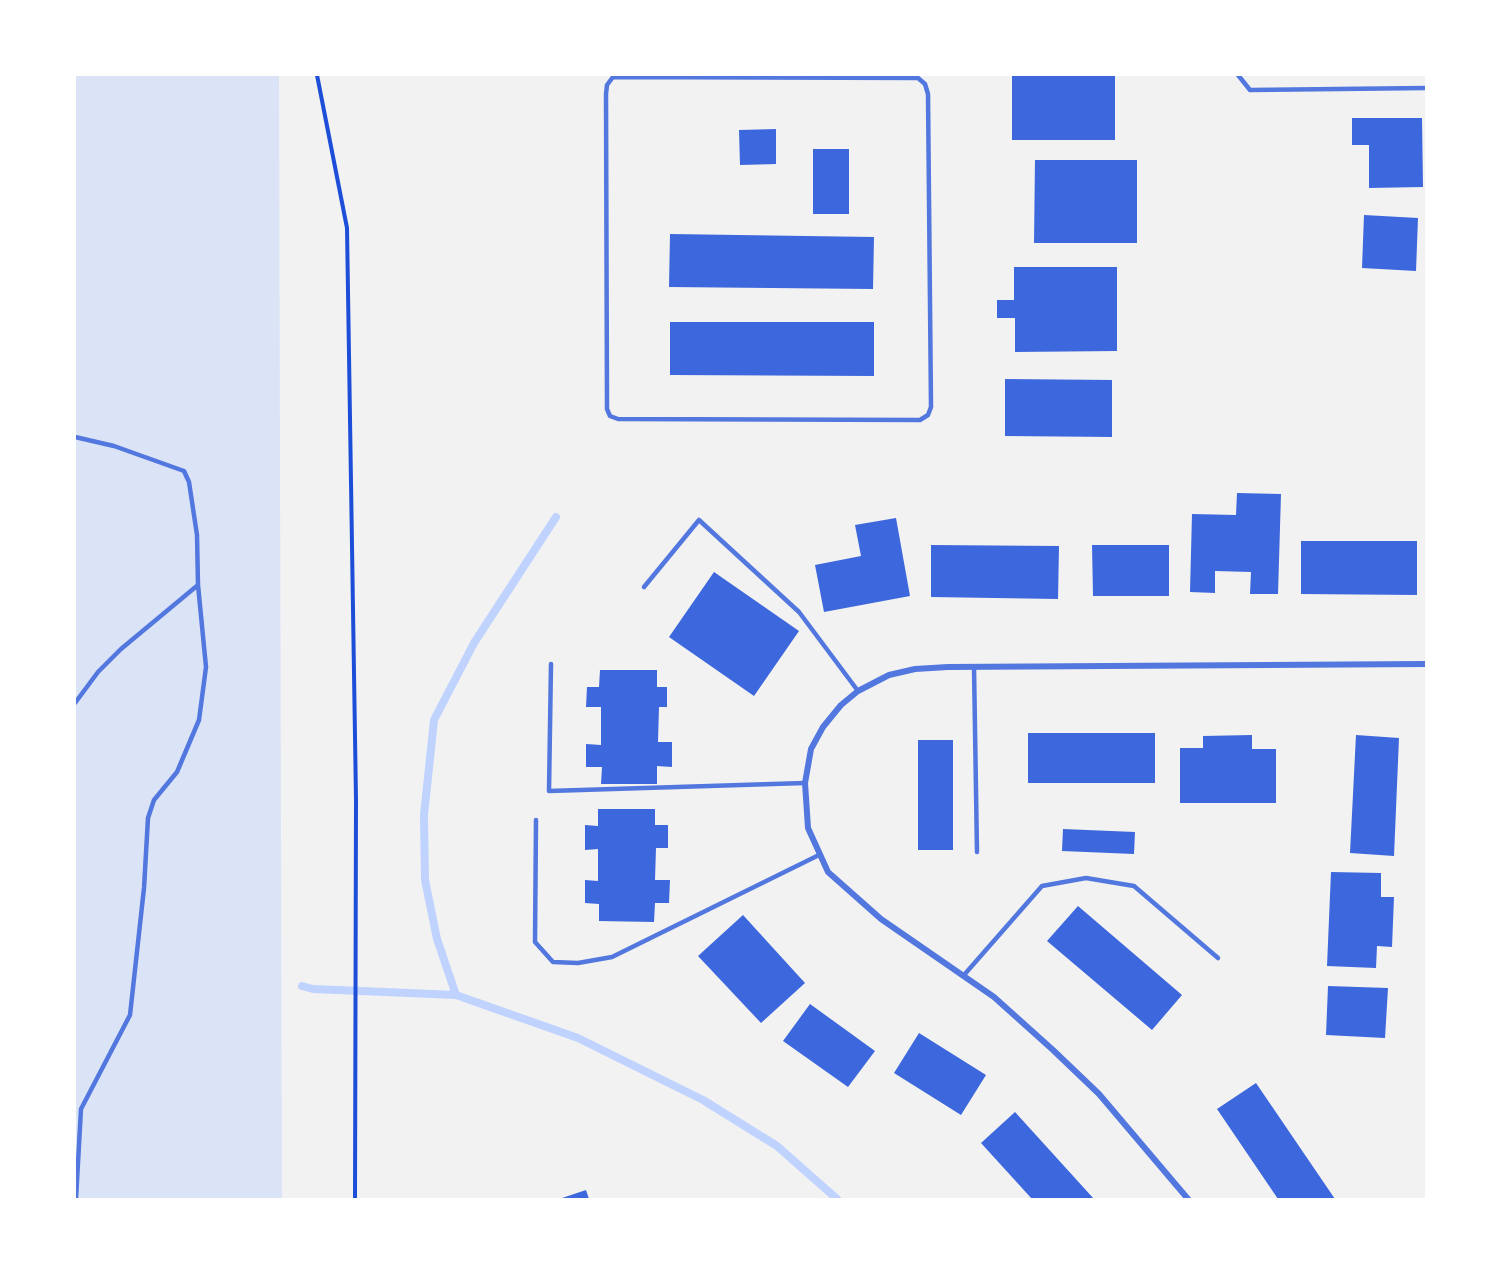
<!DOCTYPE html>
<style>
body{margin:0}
#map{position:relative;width:1501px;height:1274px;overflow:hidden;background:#f2f2f2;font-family:"Varela Round",sans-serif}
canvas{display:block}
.frame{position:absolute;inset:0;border:76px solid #fff;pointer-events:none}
</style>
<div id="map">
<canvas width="1501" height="1274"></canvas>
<div class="frame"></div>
</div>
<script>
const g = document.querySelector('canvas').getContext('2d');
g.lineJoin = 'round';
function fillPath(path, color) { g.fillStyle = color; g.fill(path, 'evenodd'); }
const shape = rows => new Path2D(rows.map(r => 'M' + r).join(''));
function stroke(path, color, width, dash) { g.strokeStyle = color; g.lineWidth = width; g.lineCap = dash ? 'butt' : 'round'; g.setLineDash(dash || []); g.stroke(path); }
fillPath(shape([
 [75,75,279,75,282,1199,75,1199]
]), '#dbe4f7');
stroke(shape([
 [556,517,474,643,434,720,424,815,425,880,437,939,456,995,578,1038,703,1100,777,1146,837,1199],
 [302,986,313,989,456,995]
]), '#bfd3fe', 8);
fillPath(shape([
 [1012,75,1115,75,1115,140,1012,140],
 [1352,118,1422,118,1423,187,1369,188,1369,145,1352,145],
 [776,129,776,164,740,165,739,130],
 [813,149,849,149,849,214,813,214],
 [1035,160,1137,160,1137,243,1034,243],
 [1364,215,1418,218,1416,271,1362,268],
 [670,234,874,237,873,289,669,287],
 [1014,267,1117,267,1117,351,1015,352,1015,318,997,318,997,300,1014,300],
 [670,322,874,322,874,376,670,375],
 [1005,379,1112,380,1112,437,1005,436],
 [1237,493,1281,494,1278,594,1250,594,1251,572,1215,571,1215,593,1190,592,1192,514,1236,515],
 [896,518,910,596,824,612,815,565,861,556,855,525],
 [1301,541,1417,541,1417,595,1301,594],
 [931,545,1059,546,1058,599,931,597],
 [1092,545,1169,545,1169,596,1093,596],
 [714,572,799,631,754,696,669,637],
 [600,670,657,670,657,687,667,687,667,707,659,707,658,742,672,742,672,767,657,766,657,784,601,784,602,767,586,767,586,744,601,745,601,707,586,707,587,687,599,687],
 [1028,733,1155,733,1155,783,1028,783],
 [1252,735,1252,749,1276,749,1276,803,1180,803,1180,748,1203,748,1203,736],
 [1356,735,1399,738,1394,856,1350,853],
 [918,740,953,740,953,850,918,850],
 [598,809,655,809,655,825,668,825,668,848,656,848,655,880,670,880,669,903,655,903,654,922,599,921,599,904,585,903,585,880,598,881,598,849,585,850,585,825,598,826],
 [1063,829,1135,832,1134,854,1062,851],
 [1331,872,1381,873,1381,897,1394,897,1392,947,1377,946,1376,968,1327,966],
 [1078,906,1182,995,1152,1030,1047,941],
 [743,915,805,983,761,1023,698,956],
 [1328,986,1388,988,1385,1038,1326,1035],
 [810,1004,875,1051,848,1087,783,1041],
 [919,1033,986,1075,961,1115,894,1073],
 [1256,1083,1335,1199,1278,1199,1217,1109],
 [1015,1112,1094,1199,1032,1199,981,1143],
 [586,1190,589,1199,559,1199]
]), '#3d67dc');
stroke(shape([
 [317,75,347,228,356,800,355,1199]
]), '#1d4ed8', 4);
stroke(shape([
 [1238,75,1250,90,1426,88],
 [613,77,918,78,925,84,928,94,931,407,928,415,920,420,618,419,610,416,607,409,606,94,607,85,613,77],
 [75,437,114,446,184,471,189,482,197,535,198,585,121,649,98,672,75,703],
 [644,587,699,520,799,612,858,691],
 [551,664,549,791,805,783],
 [974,667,977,852],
 [536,820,535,942,553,962,578,963,612,957,819,855],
 [964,975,1042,886,1086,878,1134,886,1218,958],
 [76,1199,81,1109,130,1015,144,888,148,818,154,800,177,772,199,720,206,667,198,585]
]), '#5277de', 4.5);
stroke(shape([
 [1188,1199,1099,1094,1053,1050,994,997,881,919,828,872,808,828,805,783,811,749,823,727,841,705,858,691,889,675,915,669,948,667,1426,664]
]), '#5277de', 6);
</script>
